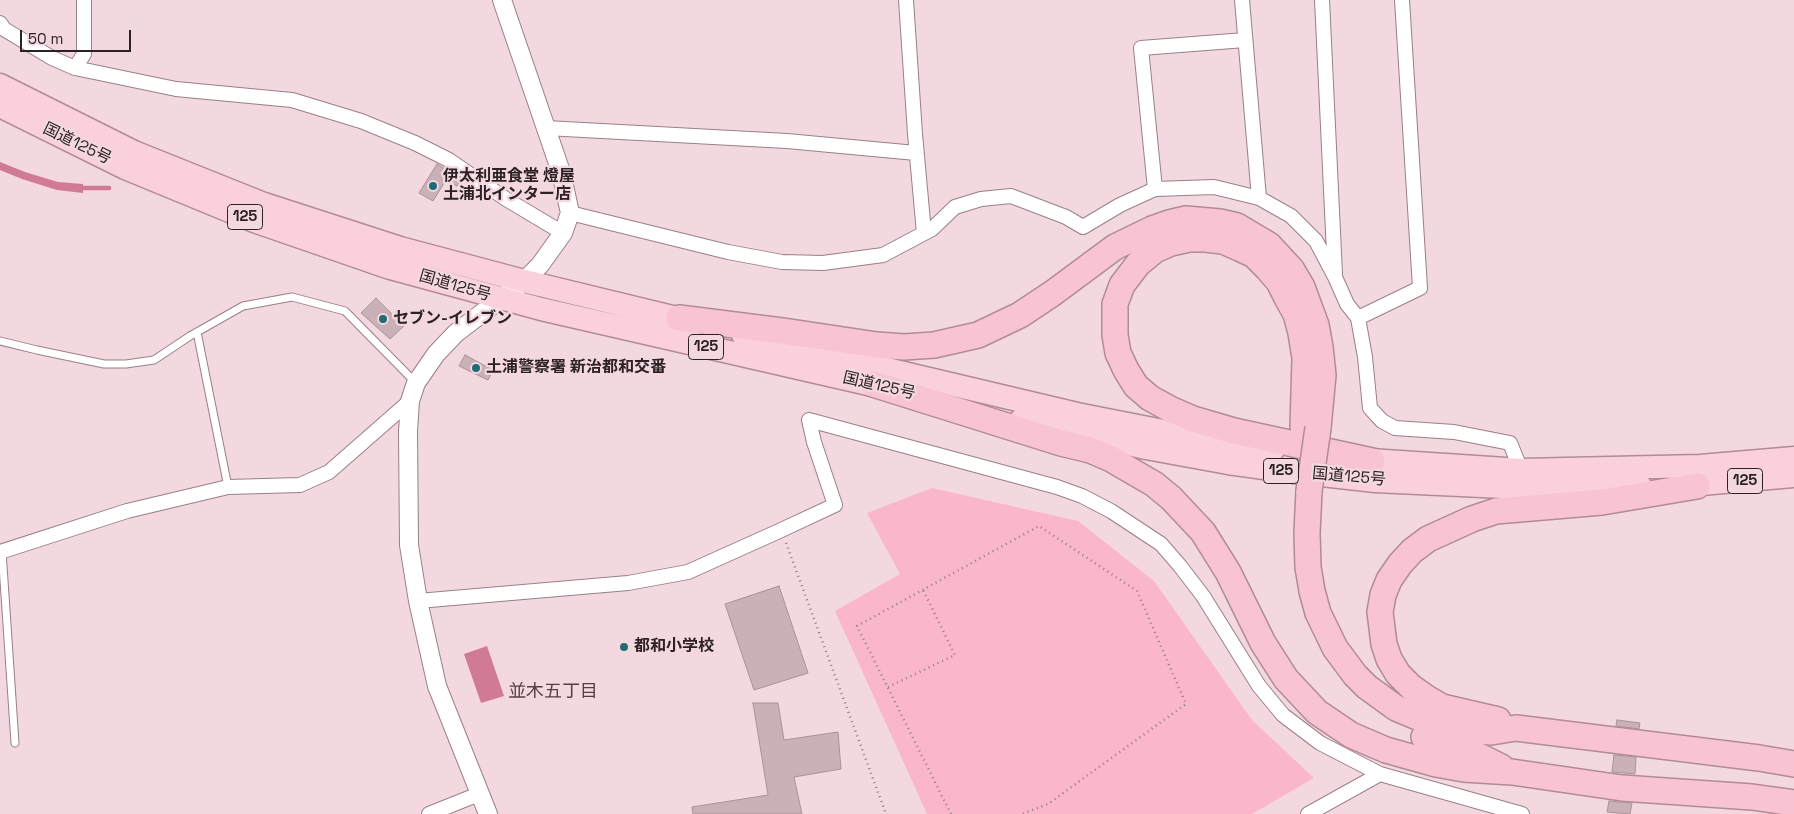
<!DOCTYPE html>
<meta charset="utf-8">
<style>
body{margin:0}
#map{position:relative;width:1794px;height:814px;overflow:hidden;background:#f3d8df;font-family:"Space Grotesk",sans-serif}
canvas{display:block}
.scale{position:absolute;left:20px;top:30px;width:111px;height:22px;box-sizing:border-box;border:2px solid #2c2225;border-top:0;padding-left:6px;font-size:15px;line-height:18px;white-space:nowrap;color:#2c2225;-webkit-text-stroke:4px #f3d8df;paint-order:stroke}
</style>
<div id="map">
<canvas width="1794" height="814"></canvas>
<div class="scale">50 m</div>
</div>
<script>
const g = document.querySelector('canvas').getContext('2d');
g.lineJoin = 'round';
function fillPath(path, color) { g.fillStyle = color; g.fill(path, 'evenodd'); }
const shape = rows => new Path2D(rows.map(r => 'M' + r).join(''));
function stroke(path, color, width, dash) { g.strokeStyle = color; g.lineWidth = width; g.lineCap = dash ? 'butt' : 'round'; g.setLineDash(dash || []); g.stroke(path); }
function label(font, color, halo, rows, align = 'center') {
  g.font = font + ' "Space Grotesk","Noto Sans JP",sans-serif'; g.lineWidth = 4.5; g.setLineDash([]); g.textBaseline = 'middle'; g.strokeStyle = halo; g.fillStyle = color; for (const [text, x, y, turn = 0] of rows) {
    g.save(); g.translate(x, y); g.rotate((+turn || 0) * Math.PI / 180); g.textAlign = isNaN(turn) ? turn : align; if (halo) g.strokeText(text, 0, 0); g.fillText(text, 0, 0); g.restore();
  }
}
fillPath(shape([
 [932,488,1078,521,1154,581,1252,720,1314,778,1252,814,927,814,835,611,900,574,867,513]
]), '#fab7ca');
fillPath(shape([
 [0,162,25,172,58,182,83,184,83,193,57,190,22,179,0,170],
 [487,646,504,696,481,703,464,654]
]), '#d07a96');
stroke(shape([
 [78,188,109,188]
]), '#d07a96', 4.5);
const building = shape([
 [437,164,461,179,457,186,446,180,433,201,419,193,437,164],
 [376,298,404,326,390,339,361,313,376,298],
 [465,355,493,370,488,380,459,366,465,355],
 [779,586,808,673,754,690,725,604,779,586],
 [753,703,778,703,784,740,838,732,841,769,794,777,802,814,693,814,692,807,768,795,753,703],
 [1617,720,1640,723,1639,729,1616,726,1617,720],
 [1614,755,1636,757,1635,774,1612,772,1614,755],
 [1609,801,1632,803,1630,814,1607,812,1609,801]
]);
fillPath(building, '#cab0b7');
stroke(building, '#aa9198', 1);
const service = shape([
 [197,332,228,487],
 [0,341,37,350,104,364,126,364,154,360,190,336,243,306,292,297,345,311,416,383],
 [2,551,15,743]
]);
const minor = shape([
 [906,0,915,134,924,233],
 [1242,0,1259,198],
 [1322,0,1335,274],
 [0,23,4,29,52,58,75,68,84,54,84,0],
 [75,68,176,89,292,100,361,121,415,143,449,160,506,199,563,233],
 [546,128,787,141,916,153],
 [1155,189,1141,48,1245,40],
 [570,213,728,252,782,262,823,263,883,255,932,229,955,207,981,199,1011,196,1066,217,1083,227,1120,205,1155,189,1214,187,1259,198,1291,216,1316,241,1335,277,1347,304,1358,318,1365,357,1370,408,1382,421,1395,428,1454,432,1510,443,1521,470],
 [1358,318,1420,288,1402,0],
 [0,552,127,511,228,487,300,485,329,472,410,401],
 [418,601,628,583,688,572,777,532,835,505,814,442,809,420,1057,487,1082,496,1111,511,1161,544,1180,566,1203,596,1259,686,1283,715,1320,743,1380,774,1522,814],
 [429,814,479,794],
 [1308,814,1380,774]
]);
const tertiary = shape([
 [488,814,437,686,418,601,409,545,408,431,410,401,416,383,436,354,456,333,524,281,540,265,563,233,570,213,561,172,502,0]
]);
const trunk = shape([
 [0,85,134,152,264,204,400,248,524,281,697,323],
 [0,106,125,168,254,221,390,268,541,309,890,389],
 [743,335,1077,414,1229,444,1273,450],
 [1021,420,1146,448,1228,463,1286,471,1375,481,1525,488,1641,487],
 [1355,459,1521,470,1700,466,1794,458],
 [1678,486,1794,476]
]);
const motorway = shape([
 [679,318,782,331,877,345,904,347,934,345,978,335,1020,315,1053,293,1115,247,1152,229,1169,223,1186,219,1220,222,1237,226,1269,245,1292,270,1302,287,1316,325,1320,347,1323,375,1318,428],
 [873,384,1061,443,1090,450,1111,459,1154,484,1171,498,1203,532,1228,572,1263,643,1286,679,1317,712,1351,735,1386,750,1436,764,1464,769,1512,772,1622,788,1752,797,1794,803],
 [1303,426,1305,358,1301,333,1296,314,1287,298,1279,282,1267,268,1254,255,1239,248,1223,241,1205,239,1189,239,1171,243,1155,250,1138,264,1122,285,1115,304,1115,335,1118,353,1126,370,1136,386,1150,398,1170,409,1193,419,1234,431,1372,461],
 [1309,491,1307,533,1308,567,1312,591,1318,613,1335,648,1355,675,1367,687,1396,708,1434,724,1455,729,1491,732,1516,728,1759,758,1794,764],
 [1498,720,1442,707,1425,697,1411,687,1398,674,1389,659,1384,644,1380,612,1383,595,1389,580,1400,564,1412,551,1428,539,1472,519,1496,511,1602,502,1697,486],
 [1424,737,1465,749,1501,767]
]);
stroke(service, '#998086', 9);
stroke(minor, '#998086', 16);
stroke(tertiary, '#998086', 20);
stroke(trunk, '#b18b96', 25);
stroke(motorway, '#b18b96', 28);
stroke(shape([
 [786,543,886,814],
 [888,687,955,655,923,590],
 [951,814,857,626,1039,526,1137,591,1186,704,1048,804,1022,814]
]), '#907d82', 2.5, [1, 4]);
stroke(service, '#fff', 7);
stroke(minor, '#fff', 14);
stroke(tertiary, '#fff', 18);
stroke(trunk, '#fad0dc', 22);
stroke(motorway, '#f8c4d3', 25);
const motorwayBridge = shape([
 [1309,491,1318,428]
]);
stroke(motorwayBridge, '#b18b96', 28, []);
stroke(motorwayBridge, '#f8c4d3', 25);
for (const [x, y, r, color] of [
 [433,186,5,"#216b76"],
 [383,319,5,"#216b76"],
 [476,368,5,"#216b76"],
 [624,647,5,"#216b76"]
]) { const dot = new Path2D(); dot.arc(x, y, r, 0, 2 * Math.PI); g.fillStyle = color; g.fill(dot); stroke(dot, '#f3d8df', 2); }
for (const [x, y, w] of [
 [245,217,35],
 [706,347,35],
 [1281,471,35],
 [1745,481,35]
]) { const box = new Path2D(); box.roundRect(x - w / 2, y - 12.5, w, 25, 4); g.fillStyle = '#f3d8df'; g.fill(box); stroke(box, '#2c2225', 1); }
label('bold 15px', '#2c2225', null, [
 ["125",245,217],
 ["125",706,347],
 ["125",1281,471],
 ["125",1745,481]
]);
label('16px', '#2c2225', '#f3d8df', [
 ["国道125号",77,144,26],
 ["国道125号",455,286,16],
 ["国道125号",879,386,13],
 ["国道125号",1349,477,5]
]);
label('bold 16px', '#2c2225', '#f3d8df', [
 ["伊太利亜食堂 燈屋",443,177],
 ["土浦北インター店",443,195],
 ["セブン-イレブン",393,319],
 ["土浦警察署 新治都和交番",486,368],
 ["都和小学校",634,647]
], 'left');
label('18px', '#553f45', '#f3d8df', [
 ["並木五丁目",553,692]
]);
</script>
